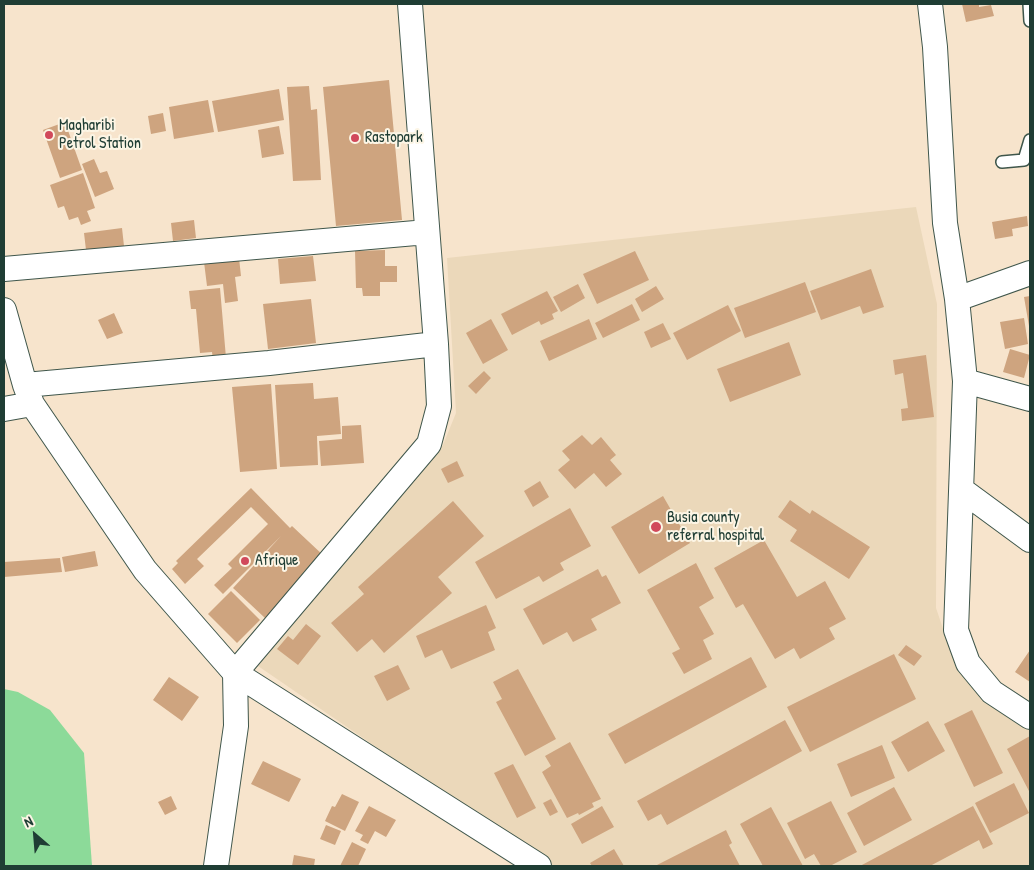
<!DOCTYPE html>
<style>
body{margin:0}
#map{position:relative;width:1034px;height:870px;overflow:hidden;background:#f7e4cc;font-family:"Patrick Hand",sans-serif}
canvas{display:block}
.frame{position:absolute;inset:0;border:5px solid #1f3d34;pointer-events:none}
.north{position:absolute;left:10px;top:810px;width:50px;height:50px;-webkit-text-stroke:4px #fcf5e5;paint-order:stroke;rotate:333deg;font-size:14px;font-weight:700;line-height:20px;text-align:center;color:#1f3d34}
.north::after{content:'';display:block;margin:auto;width:18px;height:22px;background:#1f3d34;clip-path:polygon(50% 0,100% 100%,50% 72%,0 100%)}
</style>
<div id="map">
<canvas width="1034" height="870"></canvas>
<div class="frame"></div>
<div class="north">N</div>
</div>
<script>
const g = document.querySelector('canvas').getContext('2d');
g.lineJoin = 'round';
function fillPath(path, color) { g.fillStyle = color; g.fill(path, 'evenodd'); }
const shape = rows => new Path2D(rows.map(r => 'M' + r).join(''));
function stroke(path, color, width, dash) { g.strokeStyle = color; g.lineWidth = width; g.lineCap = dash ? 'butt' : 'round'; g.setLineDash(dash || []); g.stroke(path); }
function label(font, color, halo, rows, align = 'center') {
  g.font = font + ' "Patrick Hand",sans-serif'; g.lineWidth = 4; g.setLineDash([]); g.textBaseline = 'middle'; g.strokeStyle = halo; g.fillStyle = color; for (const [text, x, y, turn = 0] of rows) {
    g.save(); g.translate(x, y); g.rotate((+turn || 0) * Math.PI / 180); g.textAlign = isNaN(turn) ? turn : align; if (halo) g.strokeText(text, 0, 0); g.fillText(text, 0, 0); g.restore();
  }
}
fillPath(shape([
 [916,207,937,304,936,608,957,670,1030,724,1030,866,550,866,258,666,443,445,456,413,447,258]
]), '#ebd8ba');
fillPath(shape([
 [4,689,18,692,50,710,84,753,92,866,4,866]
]), '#8cda99');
fillPath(shape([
 [962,4,979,4,979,7,991,5,994,16,966,22],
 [389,80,402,220,336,226,323,87],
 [309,86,311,110,317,109,321,180,293,181,287,87],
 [279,89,284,120,218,132,212,101],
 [208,100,214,132,174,139,169,107],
 [163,113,166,131,151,134,148,116],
 [65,122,82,170,60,178,43,130],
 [279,126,284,154,262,158,258,130],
 [94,159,100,173,107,171,114,189,95,197,82,164],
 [83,173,95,208,87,211,91,221,81,225,78,217,69,220,64,206,58,208,50,185],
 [1027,216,1028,226,1012,229,1013,236,995,239,992,222],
 [194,220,196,238,173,241,171,223],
 [122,228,124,246,86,250,84,233],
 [385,250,385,266,397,266,397,282,380,282,380,296,363,296,362,288,356,288,355,251],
 [635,251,649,280,597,304,583,274],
 [313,256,316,281,280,284,278,259],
 [239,258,241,276,235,277,238,301,225,303,223,284,207,286,204,262],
 [871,269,884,307,863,314,860,306,821,320,810,291],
 [805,282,816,312,745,338,734,308],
 [578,284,585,298,561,312,553,297],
 [656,286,664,299,642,312,635,299],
 [220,288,226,358,213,360,212,352,200,353,196,309,191,309,189,291],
 [547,291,558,311,552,314,554,319,541,325,539,321,512,335,501,314],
 [1030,296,1030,326,1029,326,1024,297],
 [311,299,316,343,268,349,263,304],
 [632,304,640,320,603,338,595,323],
 [728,305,741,331,687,360,673,333],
 [114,313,123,333,107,339,98,320],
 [1024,318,1028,344,1005,349,1000,322],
 [491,319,508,350,483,364,466,333],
 [589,319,597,339,549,361,540,341],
 [663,323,671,339,651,348,644,332],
 [789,342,801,375,730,402,717,369],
 [1010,349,1030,355,1024,378,1003,372],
 [926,355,934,417,902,421,901,409,908,408,903,373,895,375,893,360],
 [484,371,491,378,476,394,468,386],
 [313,383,314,399,338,397,341,434,317,436,318,465,280,467,275,385],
 [271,384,277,469,240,472,232,387],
 [361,425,364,463,321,466,319,441,342,439,342,426],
 [582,435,592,445,601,437,616,455,610,460,622,474,606,487,594,473,575,489,558,470,570,460,562,451],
 [457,461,464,476,448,483,441,469],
 [540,481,549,497,533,507,524,491],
 [251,488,290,528,292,526,324,556,265,618,233,588,281,536,223,594,214,585,232,568,228,564,268,524,251,507,197,559,204,566,185,584,172,569,178,563,176,561],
 [663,496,690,543,639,574,611,527],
 [790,500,810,514,812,510,870,547,849,579,790,541,797,530,778,517],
 [453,501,484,536,438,577,452,593,384,653,372,639,357,652,331,623,364,594,358,587],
 [570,508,591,546,560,563,564,570,543,582,539,576,496,599,475,562],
 [764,540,797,597,825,581,846,619,829,628,835,639,800,659,794,648,775,659,743,604,736,608,714,568],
 [95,551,98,566,65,572,62,557],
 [60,558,62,572,4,577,4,562],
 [696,563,714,598,699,607,714,634,703,640,712,659,684,674,672,653,680,649,647,590],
 [598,569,602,577,606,575,621,603,591,619,597,630,573,642,567,632,543,645,523,609],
 [231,591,260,620,237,643,208,614],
 [486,605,496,628,488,632,495,650,451,669,442,650,425,658,416,636],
 [306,624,321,636,298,665,277,649,288,636,293,640],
 [906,645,922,656,914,666,898,655],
 [1030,650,1030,682,1015,672],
 [894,654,916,699,810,752,787,707],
 [751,657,767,687,625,764,608,734],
 [398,665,410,689,387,701,374,676],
 [518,669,556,739,525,756,496,702,502,699,493,682],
 [169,677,199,697,182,721,153,700],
 [972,710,1003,773,974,787,944,724],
 [785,720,802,751,667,825,661,814,648,821,637,801],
 [928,721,945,751,908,772,891,742],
 [1030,736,1030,793,1007,749],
 [570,742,601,799,592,803,594,807,579,815,578,813,567,818,542,772,551,766,545,756],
 [882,745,895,778,851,797,837,764],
 [263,761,301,779,289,802,251,784],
 [513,764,536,808,517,818,494,773],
 [1014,783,1029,813,990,833,975,803],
 [894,787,912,820,864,846,847,813],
 [342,794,359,802,345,831,325,821,332,806,335,807],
 [171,796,177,809,165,815,158,802],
 [551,799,558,812,550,816,543,803],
 [831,801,857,852,830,866,821,866,814,854,805,859,787,823],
 [369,806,396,820,386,837,375,831,368,844,360,840,363,835,355,831],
 [602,806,614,827,582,844,571,824],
 [973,806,993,844,983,849,979,840,930,866,860,866],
 [771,807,803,866,763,866,740,824],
 [326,825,341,831,335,845,320,839],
 [726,830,732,843,729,845,740,866,655,866],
 [352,842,366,849,358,866,340,866],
 [614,849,624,866,592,866,590,863],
 [294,855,315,859,314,866,292,866]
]), '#cea47f');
const service = shape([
 [1029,4,1030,21],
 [1002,162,1024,160,1030,140]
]);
const minor = shape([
 [930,4,935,47,945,223,957,299,965,381,956,630,968,663,992,692,1030,717],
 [4,269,427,232],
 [957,299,1030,273],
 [4,310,25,385,32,404,145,570,235,673,539,866],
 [965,381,1030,399],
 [25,385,269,363,436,344],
 [4,409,32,404],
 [962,490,1030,540],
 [216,866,236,726,235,673,429,444,439,406,436,344,410,4]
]);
stroke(service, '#3f564b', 14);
stroke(minor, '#3f564b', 26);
stroke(service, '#fff', 11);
stroke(minor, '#fff', 24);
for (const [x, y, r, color] of [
 [49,135,5,"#d1495b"],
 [355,138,5,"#d1495b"],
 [656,527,6,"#d1495b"],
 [245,561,5,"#d1495b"]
]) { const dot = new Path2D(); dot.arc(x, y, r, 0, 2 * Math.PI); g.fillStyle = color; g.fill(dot); stroke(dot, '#fcf5e5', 2); }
label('16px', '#1f3d34', '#fcf5e5', [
 ["Magharibi",59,126],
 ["Petrol Station",59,144],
 ["Rastopark",365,138],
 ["Busia county",667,518],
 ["referral hospital",667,536],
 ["Afrique",255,561]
], 'left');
</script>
